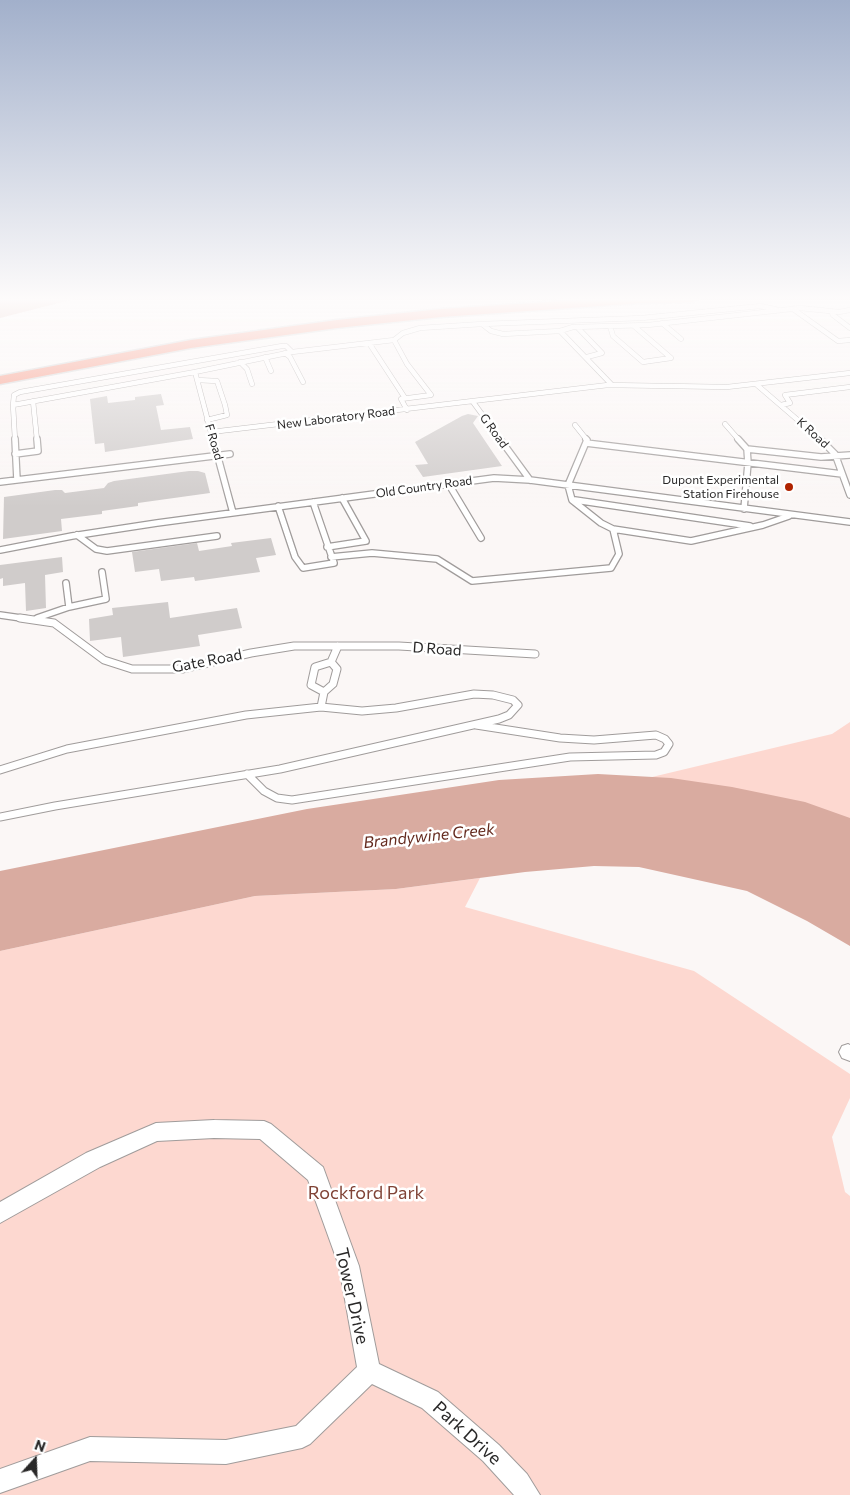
<!DOCTYPE html>
<style>
body{margin:0}
#map{position:relative;width:850px;height:1495px;overflow:hidden;background:#fbf7f6;font-family:Commissioner,sans-serif}
canvas{display:block}
.north{position:absolute;left:10px;top:1435px;width:50px;height:50px;-webkit-text-stroke:4px #fff;paint-order:stroke;rotate:20deg;font-size:14px;font-weight:700;line-height:20px;text-align:center;color:#292828}
.north::after{content:'';display:block;margin:auto;width:18px;height:22px;background:#292828;clip-path:polygon(50% 0,100% 100%,50% 72%,0 100%)}
</style>
<div id="map">
<canvas width="850" height="1495"></canvas>
<div class="north">N</div>
</div>
<script>
const g = document.querySelector('canvas').getContext('2d');
g.lineJoin = 'round';
function fillPath(path, color) { g.fillStyle = color; g.fill(path, 'evenodd'); }
const shape = rows => new Path2D(rows.map(r => 'M' + r).join(''));
function stroke(path, color, width, dash) { g.strokeStyle = color; g.lineWidth = width; g.lineCap = dash ? 'butt' : 'round'; g.setLineDash(dash || []); g.stroke(path); }
function label(font, color, halo, rows, align = 'center') {
  g.font = font + ' Commissioner,sans-serif'; g.lineWidth = 5; g.setLineDash([]); g.textBaseline = 'middle'; g.strokeStyle = halo; g.fillStyle = color; for (const [text, x, y, turn = 0] of rows) {
    g.save(); g.translate(x, y); g.rotate((+turn || 0) * Math.PI / 180); g.textAlign = isNaN(turn) ? turn : align; if (halo) g.strokeText(text, 0, 0); g.fillText(text, 0, 0); g.restore();
  }
}
fillPath(shape([
 [850,722,850,871,660,797,652,777,832,734],
 [480,878,465,907,694,971,850,1074,850,1098,832,1137,845,1192,850,1196,850,1495,0,1495,0,951,255,896,396,889]
]), '#fdd8d0');
fillPath(shape([
 [0,298,78,298,0,318],
 [598,774,671,778,732,787,805,802,850,818,850,946,807,921,747,891,639,867,594,866,525,872,396,889,255,896,0,951,0,871,307,809,499,780]
]), '#d9aba0');
fillPath(shape([
 [161,394,164,405,156,406,161,430,190,427,193,439,105,452,104,443,95,444,90,399,107,396,108,403,135,400,135,397],
 [468,414,478,416,473,423,502,466,423,477,415,465,428,464,415,442,462,416],
 [189,471,198,471,205,473,210,493,138,503,138,506,102,511,102,514,61,519,62,531,3,539,4,497,55,490,62,490,65,493,104,488,108,483,114,481],
 [271,538,276,555,256,558,260,572,195,581,194,577,161,581,159,569,135,572,132,552,197,543,199,551,232,546,231,543],
 [62,557,63,572,45,575,46,608,26,611,25,583,3,586,3,578,0,579,0,565],
 [168,602,170,618,237,608,242,628,198,635,200,646,123,657,121,637,90,641,89,619,113,615,112,608]
]), '#d0cccb');
const serviceFar2 = shape([
 [793,309,838,341,850,340],
 [831,311,833,315,850,328],
 [662,323,681,339],
 [482,324,642,318,760,306,775,309],
 [610,326,613,336,643,362,671,358,634,326],
 [577,327,602,353,587,357],
 [560,331,612,385],
 [394,340,407,364,431,395,401,399,407,410],
 [369,343,405,398],
 [285,353,290,357,303,382],
 [265,357,271,371],
 [240,362,247,369,252,384],
 [195,372,213,440],
 [197,380,217,381,225,405,227,415,207,420],
 [757,385,821,440],
 [33,401,37,440],
 [473,402,501,440],
 [13,405,14,395,20,392,282,346,286,346,292,352],
 [781,405,790,403,785,395,850,387],
 [725,424,739,440],
 [575,425,587,440],
 [211,432,608,385,727,387,850,373],
 [15,440,13,405,195,372,292,352,394,340,403,333,420,328,482,324,491,331,503,334,560,331,573,327,648,325,800,308,839,312,850,310]
]);
const serviceFar1 = shape([
 [15,439,17,480],
 [213,439,233,513],
 [500,439,530,480],
 [586,439,587,440,568,485,572,500,601,523,613,529,691,541,763,525,789,516],
 [738,439,747,449,748,463,744,509],
 [820,439,835,454,850,495],
 [586,443,842,474],
 [747,449,821,457,850,455],
 [15,454,38,451,37,439],
 [0,482,230,454],
 [448,483,481,538],
 [575,500,750,526],
 [278,506,295,557,303,568,334,563,313,502],
 [77,535,96,549,107,551,217,536],
 [327,547,366,541,342,498],
 [0,550,72,536,157,523,494,478,530,480,850,522],
 [331,557,372,553,437,559,472,581,611,568,619,554,613,529],
 [66,583,69,607],
 [0,615,28,619],
 [37,618,69,607,106,599,102,572]
]);
const service = shape([
 [20,618,54,623,104,660,132,669,182,669,251,653,294,646,399,646,535,654],
 [331,662,337,669,333,684,324,692,311,685,315,667,331,662],
 [331,662,338,646],
 [321,707,324,692],
 [0,770,67,749,246,715,321,707,362,711,396,708,474,694,493,695,513,700,518,705,509,715,499,719,280,769,55,806,0,817],
 [247,774,264,791,277,798,292,800,570,757,656,755,664,752,669,744,665,739,656,735,594,740,560,738,476,725]
]);
const minor = shape([
 [848,1044,850,1045,850,1061,842,1058,839,1052,842,1046,848,1044],
 [214,1120,264,1121,271,1124,323,1167,359,1266,379,1364,438,1392,499,1445,527,1474,540,1495,514,1495,483,1461,422,1408,372,1384,310,1444,302,1448,226,1464,90,1461,0,1493,0,1469,90,1437,226,1440,296,1426,357,1367,339,1266,308,1180,260,1139,214,1138,157,1141,100,1167,0,1223,0,1202,86,1153,156,1123,214,1120]
]);
const trunk = shape([
 [609,298,699,298,693,302,641,303,441,317,337,328,191,348,0,384,0,376,191,340,337,320,441,309,609,298]
]);
stroke(serviceFar2, '#a09c9b', 5.5);
stroke(serviceFar1, '#a09c9b', 8);
stroke(service, '#a09c9b', 9);
stroke(minor, '#a09c9b', 2);
stroke(trunk, '#d4d4d4', 3);
stroke(serviceFar2, '#fff', 4.5);
stroke(serviceFar1, '#fff', 5.5);
stroke(service, '#fff', 7);
fillPath(minor, '#fff');
fillPath(trunk, '#f68c76');
const sky = g.createLinearGradient(0, 0, 0, 507);
sky.addColorStop(0, '#a2b0cb');
sky.addColorStop(0.59, '#fdfbfb');
sky.addColorStop(1, '#fdfbfb00');
g.fillStyle = sky;
g.fillRect(0, 0, 850, 507);
for (const [x, y, r, color] of [
 [789,487,5,"#af2300"]
]) { const dot = new Path2D(); dot.arc(x, y, r, 0, 2 * Math.PI); g.fillStyle = color; g.fill(dot); stroke(dot, '#fff', 2); }
label('12px', '#292828', '#fff', [
 ["New Laboratory Road",336,418,-7],
 ["G Road",494,431,54],
 ["K Road",813,433,42],
 ["F Road",214,442,74],
 ["Old Country Road",424,487,-8]
]);
label('12px', '#292828', '#fff', [
 ["Dupont Experimental",779,480],
 ["Station Firehouse",779,494]
], 'right');
label('15px', '#292828', '#fff', [
 ["D Road",437,649,4],
 ["Gate Road",207,661,-11]
]);
label('italic 16px', '#642a1e', '#fff', [
 ["Brandywine Creek",429,836,-6]
]);
label('18px', '#804336', '#fff', [
 ["Rockford Park",366,1193]
]);
label('18px', '#292828', '#fff', [
 ["Tower Drive",352,1296,77],
 ["Park Drive",467,1433,42]
]);
</script>
